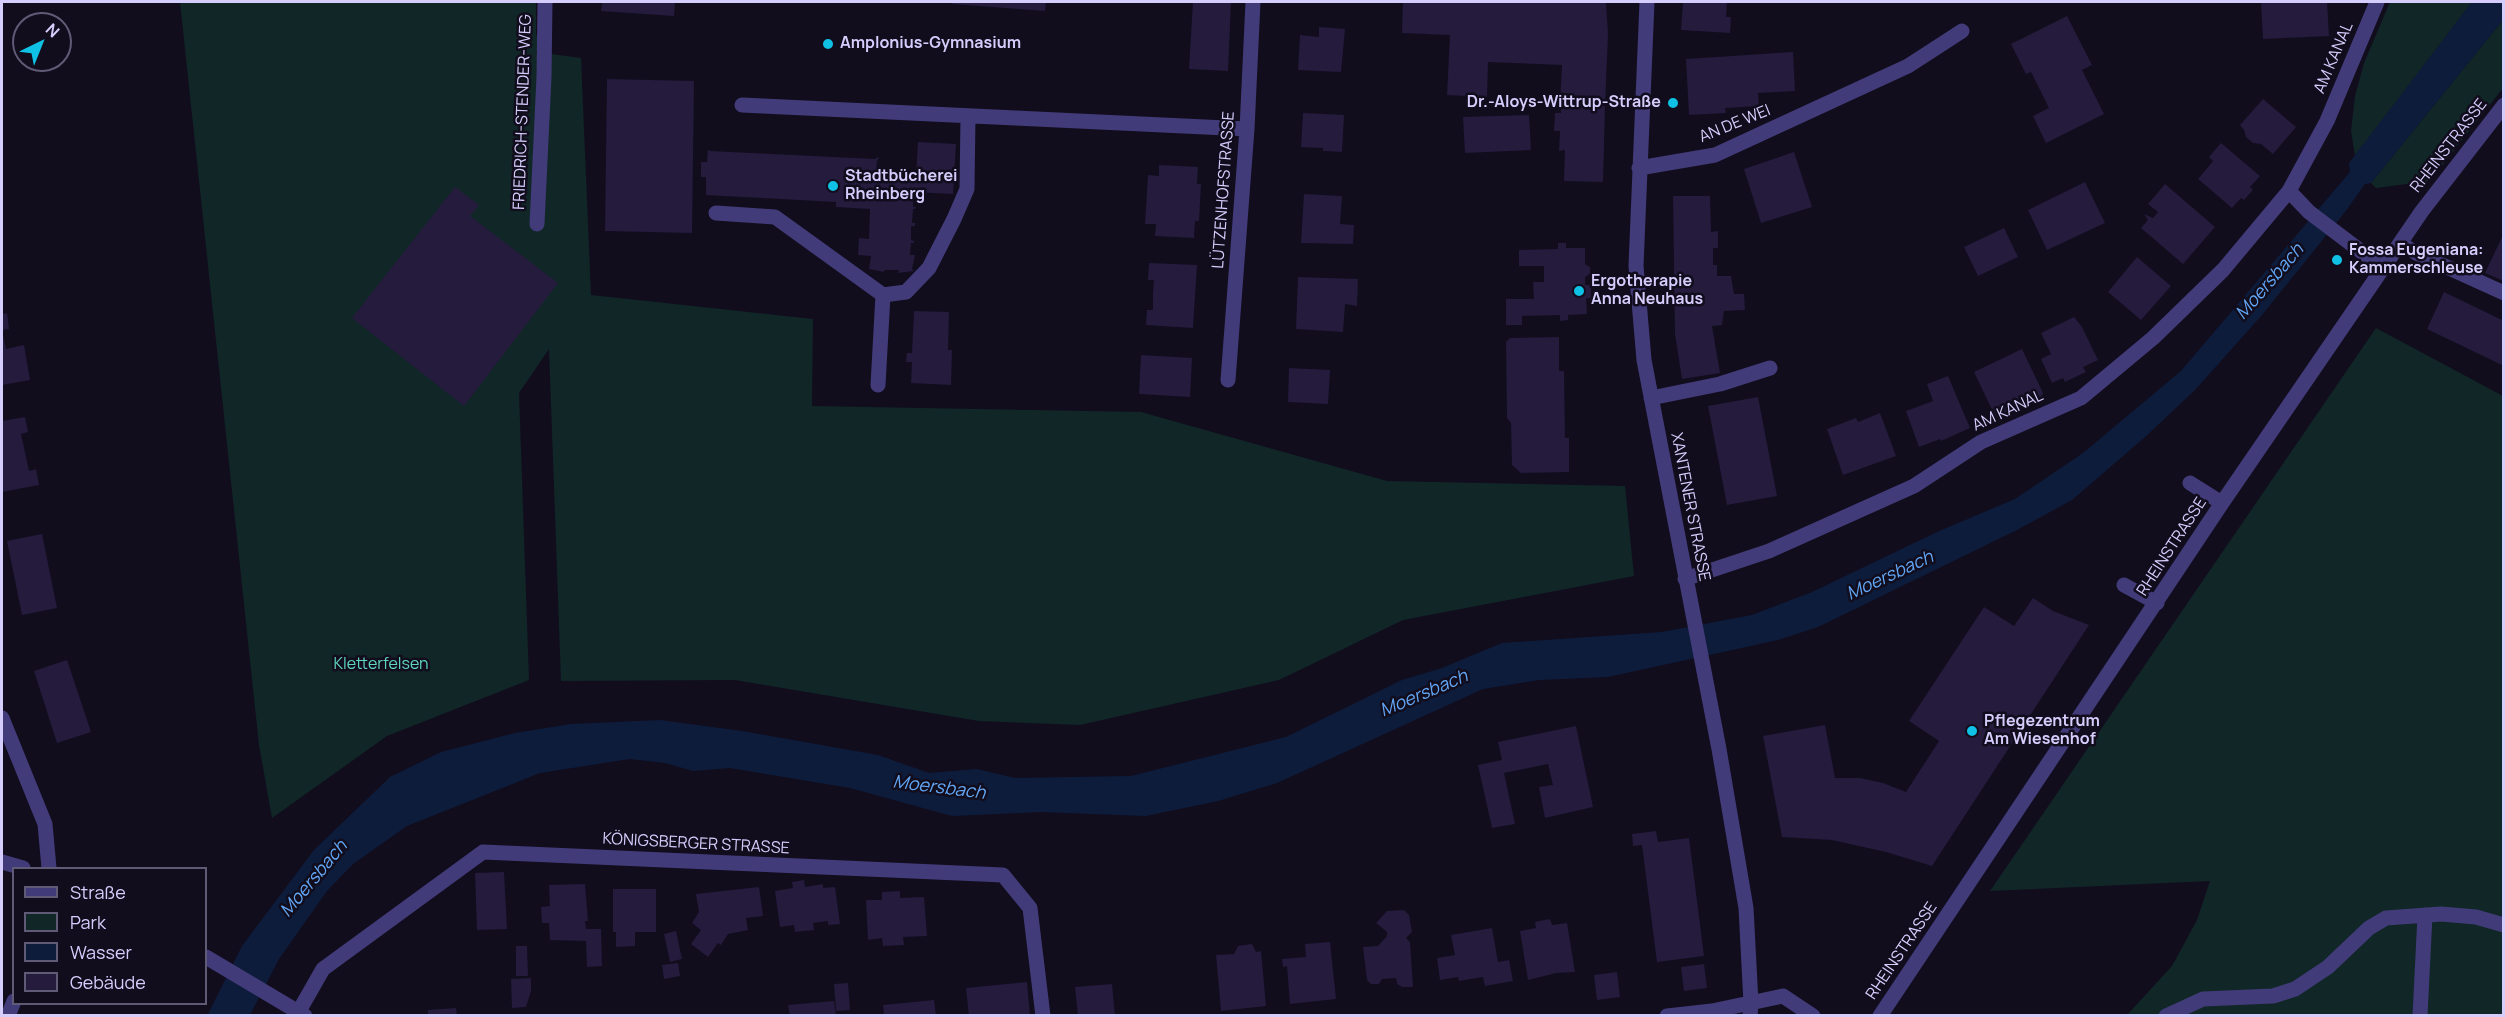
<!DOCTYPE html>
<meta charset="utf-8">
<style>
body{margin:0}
#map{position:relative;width:2505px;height:1017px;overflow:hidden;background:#110d1d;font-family:Manrope,sans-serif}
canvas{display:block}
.frame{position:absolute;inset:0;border:3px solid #d5cdfc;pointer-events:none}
.legend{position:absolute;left:12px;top:867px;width:195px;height:138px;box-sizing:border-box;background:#110d1d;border:2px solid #5f5a76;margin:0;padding:8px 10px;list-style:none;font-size:18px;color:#d5cdfc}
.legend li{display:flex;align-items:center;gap:12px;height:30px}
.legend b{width:30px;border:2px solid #5f5a76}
.north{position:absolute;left:12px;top:12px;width:60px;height:60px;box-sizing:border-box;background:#110d1d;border:2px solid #5f5a76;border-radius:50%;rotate:43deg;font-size:16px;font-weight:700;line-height:24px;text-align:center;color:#d5cdfc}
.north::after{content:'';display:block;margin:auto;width:21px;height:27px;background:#0fc1e5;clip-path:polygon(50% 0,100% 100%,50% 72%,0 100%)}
</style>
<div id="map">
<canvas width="2505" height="1017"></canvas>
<div class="frame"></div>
<ul class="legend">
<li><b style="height:8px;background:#423b79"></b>Straße</li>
<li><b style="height:16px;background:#112627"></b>Park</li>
<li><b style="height:16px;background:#0e1c3c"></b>Wasser</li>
<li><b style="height:16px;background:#241b3d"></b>Gebäude</li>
</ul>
<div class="north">N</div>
</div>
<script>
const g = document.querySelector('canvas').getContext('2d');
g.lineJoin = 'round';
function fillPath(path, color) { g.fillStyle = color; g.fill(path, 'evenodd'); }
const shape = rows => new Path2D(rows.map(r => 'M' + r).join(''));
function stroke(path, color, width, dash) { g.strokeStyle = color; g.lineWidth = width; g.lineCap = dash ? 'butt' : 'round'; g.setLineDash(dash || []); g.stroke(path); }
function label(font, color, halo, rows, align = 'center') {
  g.font = font + ' Manrope,sans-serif'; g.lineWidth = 5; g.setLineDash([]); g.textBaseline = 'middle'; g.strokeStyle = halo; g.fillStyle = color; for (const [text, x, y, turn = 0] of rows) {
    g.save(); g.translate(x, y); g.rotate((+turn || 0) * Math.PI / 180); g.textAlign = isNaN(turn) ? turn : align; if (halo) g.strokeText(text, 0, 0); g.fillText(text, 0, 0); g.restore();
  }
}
fillPath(shape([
 [180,2,536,2,536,35,543,41,536,52,581,58,591,295,813,319,812,406,1141,412,1387,481,1625,486,1634,576,1403,620,1279,680,1080,725,979,721,735,680,561,681,549,349,519,393,529,680,387,736,272,818,259,745],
 [2390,2,2472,2,2355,156,2351,131,2355,96,2364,63],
 [2503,20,2503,88,2430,181,2376,188,2371,183],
 [2376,328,2503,396,2503,1015,2127,1015,2172,966,2197,920,2210,881,1990,891]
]), '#112627');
fillPath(shape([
 [2472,2,2503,2,2503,20,2371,183,2365,184,2345,212,2262,315,2195,390,2144,438,2072,500,2017,530,1818,627,1778,640,1608,677,1539,680,1483,689,1277,783,1218,801,1146,816,1041,812,952,816,850,788,730,768,693,771,665,763,630,759,540,773,407,826,353,864,327,891,279,959,250,1015,207,1016,242,946,314,850,390,777,441,752,515,733,571,724,660,720,742,731,878,755,929,773,977,769,1015,778,1131,776,1286,737,1402,680,1442,668,1502,643,1662,632,1752,615,1812,592,1937,532,2015,499,2083,453,2181,371,2350,172,2349,163]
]), '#0e1c3c');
fillPath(shape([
 [602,2,675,2,674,16,601,11],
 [953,2,1046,2,1045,11,952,4],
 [1193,2,1231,2,1228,71,1189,69],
 [1403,2,1606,2,1608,34,1605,105,1560,103,1562,65,1488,62,1487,97,1447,95,1450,35,1402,33],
 [1683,2,1727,2,1726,17,1731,17,1730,33,1681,30],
 [2261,2,2327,2,2329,36,2263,39],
 [2067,16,2092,65,2082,70,2104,114,2046,143,2033,116,2049,108,2031,72,2026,74,2011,44],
 [1319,27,1345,29,1341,72,1298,70,1300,35,1319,37],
 [1793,52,1795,91,1758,93,1759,106,1725,108,1726,113,1689,115,1686,59],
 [607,79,694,81,692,233,605,231],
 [2263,99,2296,127,2273,154,2261,144,2253,143,2246,137,2244,130,2240,125],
 [1561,106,1605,106,1603,182,1564,181,1565,150,1559,151,1560,131,1554,131,1555,113,1561,113],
 [1303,113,1344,115,1342,152,1323,151,1323,148,1301,147],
 [1529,115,1531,150,1465,153,1463,117],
 [918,142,956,144,953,194,913,192,913,207,916,207,915,209,913,209,912,223,915,223,915,226,911,226,911,240,914,241,914,243,911,243,910,255,915,255,912,269,914,271,898,273,899,270,884,270,884,272,869,269,871,256,858,255,859,238,869,239,870,209,836,207,836,202,706,195,706,177,701,177,701,162,707,162,708,149,710,151,875,159,878,157,879,158,877,161,876,174,916,176],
 [2221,143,2260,176,2250,187,2253,190,2244,200,2241,198,2232,208,2198,179,2213,161,2209,157],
 [1794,152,1812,207,1761,223,1744,169],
 [1159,165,1198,167,1197,184,1201,184,1200,203,1199,221,1195,221,1194,238,1155,236,1156,224,1145,224,1148,175,1159,176],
 [2085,182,2105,223,2047,250,2028,210],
 [2165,184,2215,227,2183,264,2141,228,2148,220,2144,214,2153,218,2158,212,2148,204],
 [455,187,479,205,470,216,558,283,464,406,352,318],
 [1304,194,1342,196,1340,224,1354,225,1353,244,1301,243],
 [1673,196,1710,196,1711,232,1718,231,1718,248,1713,248,1713,265,1717,265,1717,276,1731,276,1734,294,1744,294,1745,310,1724,311,1722,325,1712,326,1720,373,1682,379,1675,334],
 [2004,228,2018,257,1978,276,1964,247],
 [2504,233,2504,281,2485,273],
 [1558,243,1566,243,1566,248,1585,248,1585,264,1590,267,1590,274,1585,277,1585,285,1591,285,1591,298,1586,298,1587,314,1568,315,1568,320,1560,321,1560,315,1522,316,1522,325,1506,325,1506,299,1534,299,1533,282,1544,282,1544,266,1519,266,1519,250,1558,249],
 [2137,257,2171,286,2141,320,2108,292],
 [1149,263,1197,265,1193,328,1146,325,1147,310,1153,310,1153,294,1154,280,1148,280],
 [1298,277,1358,279,1357,306,1345,304,1343,332,1296,329],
 [2444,292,2504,321,2504,366,2427,329],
 [914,311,949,312,948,350,952,350,951,385,911,383,912,362,906,362,907,353,912,353],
 [7,313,9,329,2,330,2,314],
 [2074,317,2082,327,2098,360,2083,367,2086,372,2065,382,2063,378,2052,383,2041,359,2051,354,2041,333],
 [2,331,6,349,24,345,30,380,2,385],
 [1559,337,1559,371,1564,371,1565,438,1569,438,1569,472,1521,473,1512,465,1511,423,1507,418,1506,342,1510,338],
 [2022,349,2043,393,2041,399,2035,401,2030,399,2008,410,2006,416,2001,418,1995,416,1974,372],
 [1141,355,1192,358,1190,397,1139,394],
 [1289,368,1330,370,1328,404,1288,402],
 [1948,376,1970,428,1941,441,1940,439,1919,447,1906,411,1933,401,1927,384],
 [1758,397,1777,496,1727,505,1708,406],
 [1880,413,1896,456,1843,475,1827,429,1856,418,1858,422],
 [25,417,28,432,21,434,29,471,36,469,39,485,2,492,2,421],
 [42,534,57,608,22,615,7,541],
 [2033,598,2053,611,2089,625,1932,866,1886,852,1832,840,1782,837,1763,736,1825,725,1835,778,1860,778,1883,783,1906,792,1939,741,1909,721,1984,607,2014,626],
 [67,660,91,732,57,743,34,671],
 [1576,726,1593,807,1545,818,1539,787,1553,785,1548,764,1504,773,1515,824,1492,828,1478,765,1502,760,1498,742],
 [1656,831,1658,842,1689,838,1704,956,1657,962,1642,845,1633,846,1632,834],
 [504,872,507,929,477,930,475,873],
 [804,880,805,887,823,884,823,888,835,887,840,924,828,925,828,921,813,923,814,930,795,932,794,925,780,927,775,891,793,888,792,882],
 [585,884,588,921,585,921,586,929,601,929,602,966,587,967,586,941,550,940,549,923,542,923,541,907,550,906,549,885],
 [759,887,763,916,746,918,748,930,728,934,721,945,718,943,708,957,691,944,701,930,692,923,699,912,696,894],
 [613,889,656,889,656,932,635,932,635,946,616,947,616,932,613,932],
 [900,891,900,898,924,897,927,936,903,937,904,945,883,946,882,938,868,940,866,900,882,900,882,892],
 [1404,910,1409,915,1412,932,1406,938,1410,942,1413,987,1402,987,1397,984,1396,978,1382,979,1379,984,1371,984,1367,980,1363,947,1378,946,1387,936,1387,932,1376,923,1387,911],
 [1550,919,1552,925,1567,923,1575,972,1556,973,1528,980,1520,931,1536,928,1535,922],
 [1492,928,1498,962,1509,960,1513,981,1485,986,1483,977,1459,981,1458,977,1440,980,1437,958,1455,955,1451,935],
 [676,931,682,959,670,962,664,934],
 [1330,942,1336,999,1290,1004,1287,966,1283,967,1282,959,1306,957,1305,944],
 [1252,944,1256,952,1261,951,1266,1006,1221,1011,1216,955,1234,954,1238,946],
 [516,946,527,946,528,976,516,976],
 [678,963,680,976,664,979,662,965],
 [1704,964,1707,988,1684,991,1681,967],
 [1617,972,1620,997,1597,1000,1594,975],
 [531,978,531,991,526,1007,512,1008,511,979],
 [1027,982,1030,1016,969,1016,966,988],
 [848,983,850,1010,836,1011,834,984],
 [1112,984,1115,1016,1078,1016,1075,987],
 [934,1000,936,1016,884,1016,883,1005],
 [834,1001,836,1016,790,1016,788,1005],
 [456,1008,457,1016,428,1016,428,1010]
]), '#241b3d');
stroke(shape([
 [1647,2,1636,266,1644,360,1719,749,1746,908,1751,1003,1750,1016],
 [742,105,1247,129],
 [1639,168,1715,155,1908,66,1962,31],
 [2289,191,2309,212,2383,268],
 [716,213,775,217,883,295,878,385],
 [537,224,544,77,545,2],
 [2400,243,2416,253,2504,293],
 [883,295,906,292,929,268,954,219,967,189,968,116],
 [1228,380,1247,129,1253,2],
 [1651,398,1720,384,1770,368],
 [2190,483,2222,503],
 [1685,579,1769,551,1914,486,1981,442,2081,398,2153,338,2223,270,2289,191,2327,121,2377,2],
 [2124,585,2157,603],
 [2,718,45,824,49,868],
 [2,862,23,868],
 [206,957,305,1016],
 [299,1011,323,969,483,852,1003,875,1030,908,1043,1016],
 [8,1016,14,1001],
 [1667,1016,1712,1011,1783,996,1813,1016],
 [1880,1016,2222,503,2422,211,2504,105],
 [2166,1016,2203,999,2273,996,2295,989,2328,967,2369,928,2386,918,2441,914,2476,917,2504,925],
 [2420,1016,2425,915]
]), '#423b79', 15);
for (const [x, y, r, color] of [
 [828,44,6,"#0fc1e5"],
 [1673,103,6,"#0fc1e5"],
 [833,186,6,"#0fc1e5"],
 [2337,260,6,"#0fc1e5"],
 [1579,291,6,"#0fc1e5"],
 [1972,731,6,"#0fc1e5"]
]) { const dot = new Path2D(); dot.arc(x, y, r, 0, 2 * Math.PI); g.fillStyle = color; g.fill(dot); stroke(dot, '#110d1d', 2); }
label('bold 16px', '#d5cdfc', '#110d1d', [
 ["Amplonius-Gymnasium",840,44],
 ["Dr.-Aloys-Wittrup-Straße",1661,103,"right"],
 ["Stadtbücherei",845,177],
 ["Rheinberg",845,195],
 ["Fossa Eugeniana:",2349,251],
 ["Kammerschleuse",2349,269],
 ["Ergotherapie",1591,282],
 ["Anna Neuhaus",1591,300],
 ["Pflegezentrum",1984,722],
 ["Am Wiesenhof",1984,740]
], 'left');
label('16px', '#d5cdfc', '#110d1d', [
 ["AM KANAL",2334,58,-67],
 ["FRIEDRICH-STENDER-WEG",523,112,-88],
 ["AN DE WEI",1735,124,-22],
 ["RHEINSTRASSE",2449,146,-52],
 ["LÜTZENHOFSTRASSE",1224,190,-86],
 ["AM KANAL",2008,411,-25],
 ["XANTENER STRASSE",1690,507,79],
 ["RHEINSTRASSE",2172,547,-57],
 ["KÖNIGSBERGER STRASSE",696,844,3],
 ["RHEINSTRASSE",1902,951,-56]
]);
label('16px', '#5fd6c0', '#110d1d', [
 ["Kletterfelsen",381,665]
]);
label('italic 18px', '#62a6f5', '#110d1d', [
 ["Moersbach",2270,282,-49],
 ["Moersbach",1890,576,-25],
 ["Moersbach",1424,694,-23],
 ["Moersbach",939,788,7],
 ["Moersbach",314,879,-50]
]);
</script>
